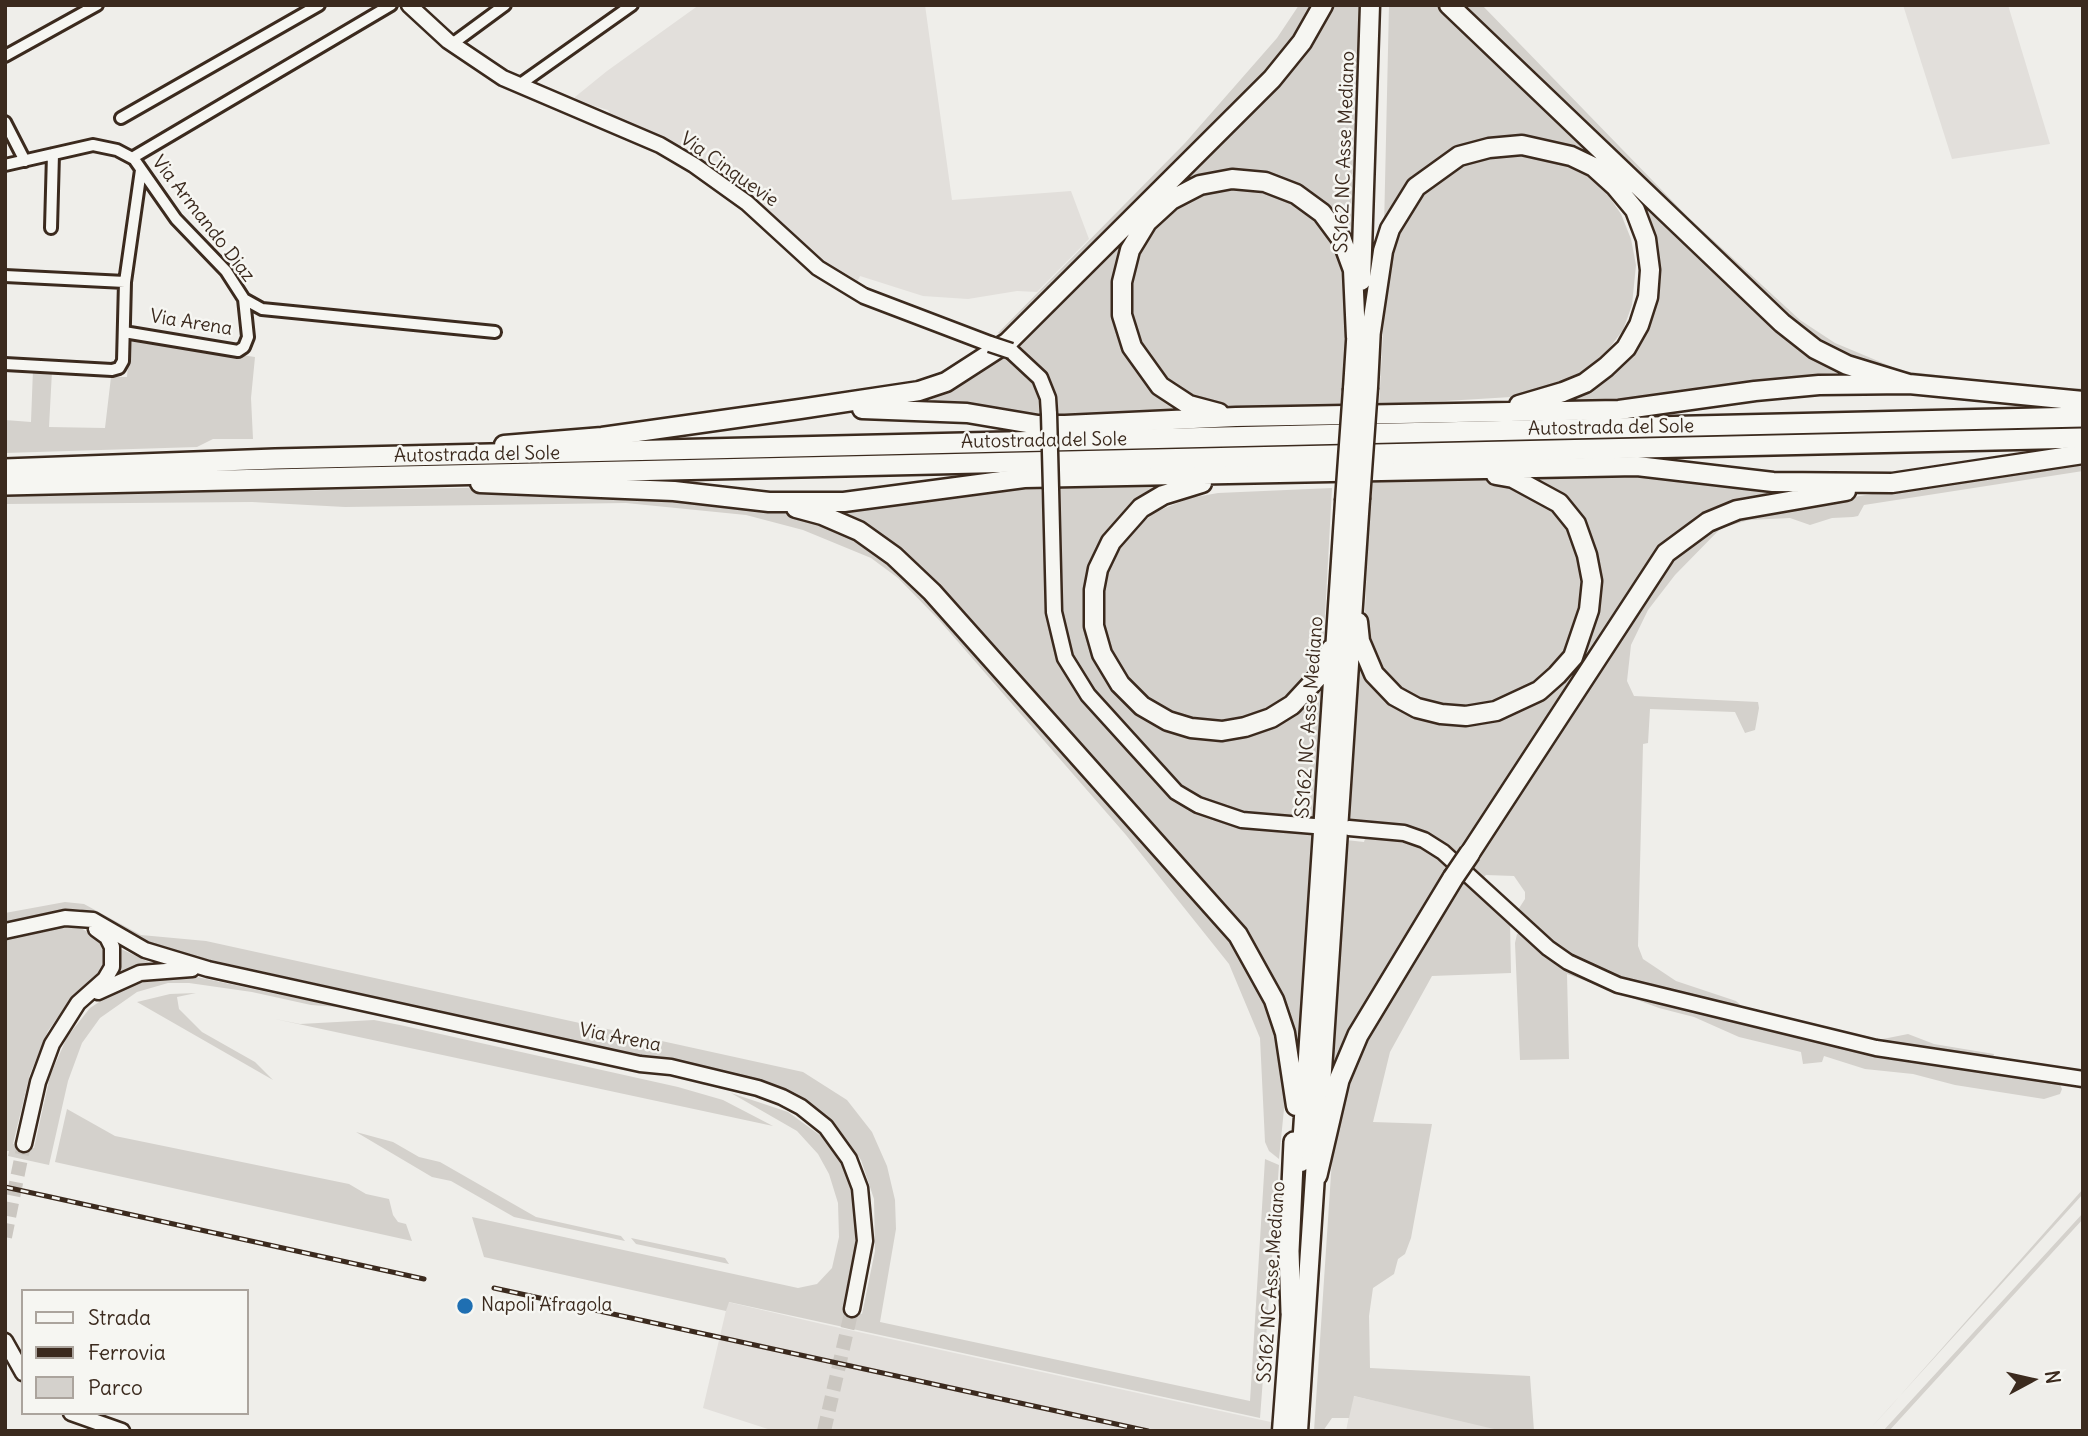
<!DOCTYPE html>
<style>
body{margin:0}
#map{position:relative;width:2088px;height:1436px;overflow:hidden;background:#efeeea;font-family:Delius,sans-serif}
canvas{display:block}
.frame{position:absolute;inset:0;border:7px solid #3b2a1e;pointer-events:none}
.legend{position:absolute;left:21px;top:1289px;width:228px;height:126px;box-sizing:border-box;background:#f6f6f2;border:2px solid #aba49d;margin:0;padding:9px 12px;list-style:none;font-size:21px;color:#3b2a1e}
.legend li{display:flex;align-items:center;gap:14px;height:35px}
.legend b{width:35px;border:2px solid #aba49d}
.north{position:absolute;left:1997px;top:1345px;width:70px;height:70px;-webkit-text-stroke:5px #f6f6f2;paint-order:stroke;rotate:82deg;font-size:19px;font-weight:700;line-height:28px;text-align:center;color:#3b2a1e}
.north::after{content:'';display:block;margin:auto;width:24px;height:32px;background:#3b2a1e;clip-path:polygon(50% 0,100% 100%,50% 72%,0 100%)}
</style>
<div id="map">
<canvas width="2088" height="1436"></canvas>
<div class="frame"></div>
<ul class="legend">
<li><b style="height:9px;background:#f6f6f2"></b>Strada</li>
<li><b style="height:9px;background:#3b2a1e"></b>Ferrovia</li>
<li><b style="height:19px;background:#d4d1cc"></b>Parco</li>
</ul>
<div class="north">N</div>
</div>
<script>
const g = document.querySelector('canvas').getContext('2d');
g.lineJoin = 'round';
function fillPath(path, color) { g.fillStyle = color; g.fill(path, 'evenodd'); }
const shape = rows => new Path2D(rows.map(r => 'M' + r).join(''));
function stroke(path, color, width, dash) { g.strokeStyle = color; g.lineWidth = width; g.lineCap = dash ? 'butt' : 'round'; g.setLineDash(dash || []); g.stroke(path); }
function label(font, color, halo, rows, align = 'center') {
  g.font = font + ' Delius,sans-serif'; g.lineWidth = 5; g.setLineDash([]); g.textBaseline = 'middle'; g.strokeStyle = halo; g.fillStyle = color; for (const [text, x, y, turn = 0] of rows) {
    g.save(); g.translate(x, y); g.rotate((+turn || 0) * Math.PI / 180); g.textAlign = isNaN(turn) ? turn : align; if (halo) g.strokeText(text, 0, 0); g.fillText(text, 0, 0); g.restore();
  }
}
fillPath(shape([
 [699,5,925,5,952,200,1071,191,1089,239,1037,292,1017,291,968,299,923,296,860,276,856,284,837,272,777,218,733,184,613,118,608,110,576,101,575,97,607,71],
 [1903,5,2008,5,2050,144,1952,159],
 [728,1302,822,1324,1312,1431,774,1431,703,1408],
 [1353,1396,1495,1427,1494,1431,1346,1431]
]), '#e2dfdb');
fillPath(shape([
 [1299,5,1315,5,1300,30,1274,60,1173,169,1005,336,998,333,1185,143,1277,38],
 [1327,5,1362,5,1355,252,1330,213,1226,173,1132,235,1119,330,1192,413,1053,418,1050,384,1043,370,1015,341,1167,187],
 [1389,5,1442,5,1780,333,1826,365,1861,377,1691,397,1551,406,1638,336,1645,227,1567,149,1459,151,1384,228],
 [1459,5,1482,5,1688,217,1800,320,1835,343,1902,371,2060,389,2083,388,2083,398,1889,375,1835,354,1785,319],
 [1525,150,1575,166,1606,192,1621,214,1631,239,1636,265,1632,305,1623,330,1599,362,1578,378,1528,396,1379,405,1386,277,1398,229,1418,194,1460,161],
 [1247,184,1305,206,1338,244,1350,293,1344,410,1217,407,1204,404,1161,379,1145,360,1125,300,1141,239,1186,196],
 [130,338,255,357,251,398,253,439,213,439,197,447,5,453,5,420,31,422,33,369,52,371,49,427,105,428,111,377,127,377],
 [1003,356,1015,363,1034,381,1040,392,1042,418,906,404,905,400,949,386,982,371],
 [2083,459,2083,471,1864,505,1858,516,1853,517,1832,518,1810,525,1790,518,1749,520,1721,528,1675,575,1648,610,1631,645,1627,681,1634,696,1758,702,1759,708,1755,730,1745,733,1735,712,1650,709,1648,743,1643,744,1638,946,1643,959,1676,981,1736,1001,1745,1009,1878,1040,1908,1034,1934,1044,1994,1054,1992,1061,1855,1040,1617,979,1565,955,1516,913,1525,899,1525,892,1514,876,1486,875,1482,879,1467,865,1673,554,1733,517],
 [1615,473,1815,487,1688,528,1458,857,1349,822,1358,651,1407,709,1501,714,1578,653,1588,542,1529,479,1529,474],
 [1480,479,1507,482,1535,491,1564,517,1582,553,1587,593,1578,633,1557,667,1526,693,1489,707,1449,707,1410,695,1378,670,1364,631,1371,482],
 [1056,483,1170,484,1144,496,1127,512,1088,621,1132,703,1245,734,1317,683,1325,686,1316,820,1242,815,1220,809,1178,786,1079,672,1069,651,1060,609],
 [1041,484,1049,625,1057,653,1172,793,1207,816,1243,827,1313,833,1300,1062,1297,1060,1265,974,927,577,814,506],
 [526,487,769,502,827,522,877,550,901,567,1227,928,1273,1015,1282,1056,1286,1089,1279,1159,1269,1151,1265,1142,1260,1038,1229,964,1126,835,939,620,898,578,871,558,803,530,746,515,626,503,345,507,252,502,5,504,5,495],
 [1332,488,1324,635,1309,670,1293,689,1273,705,1251,715,1213,721,1176,715,1144,696,1126,678,1113,656,1103,620,1103,595,1109,570,1120,547,1136,528,1155,512,1190,498,1218,493],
 [1366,835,1413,843,1451,867,1327,1093,1346,840,1364,842],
 [1462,877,1510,921,1511,973,1432,976,1390,1052,1373,1122,1432,1124,1411,1238,1405,1254,1398,1259,1394,1274,1373,1288,1369,1316,1370,1368,1530,1376,1534,1431,1494,1429,1354,1396,1349,1418,1332,1418,1323,1431,1314,1431,1333,1144,1353,1058],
 [65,902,84,904,141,935,206,941,803,1072,847,1100,872,1132,887,1166,895,1200,896,1229,880,1322,1250,1401,1265,1159,1279,1165,1260,1418,729,1302,726,1311,484,1257,472,1217,798,1288,817,1284,832,1268,839,1237,838,1203,829,1174,818,1154,797,1131,731,1093,788,1112,821,1136,841,1164,851,1188,856,1221,855,1248,842,1309,862,1314,875,1251,874,1199,861,1160,834,1122,793,1095,758,1082,162,949,80,909,64,909,5,922,5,913],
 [77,926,104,941,108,964,97,979,71,999,48,1031,30,1074,13,1144,34,1148,50,1076,67,1037,90,1008,120,988,156,978,197,977,338,1007,311,1005,252,992,189,983,168,983,137,992,100,1018,82,1043,68,1081,49,1165,8,1156,9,1151,5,1151,5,940,56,927],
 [1522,933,1654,1001,1822,1041,2059,1082,2062,1089,2060,1094,2044,1099,1955,1085,1913,1074,1865,1069,1824,1056,1822,1062,1803,1064,1801,1052,1739,1037,1694,1017,1659,1008,1567,974,1569,1059,1520,1060,1515,943,1517,934],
 [119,948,153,964,116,975,120,963],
 [196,993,177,997,179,1009,202,1032,255,1062,273,1080,137,1002,170,994],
 [275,1019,300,1024,374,1020,400,1025,678,1087,723,1100,773,1126],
 [67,1109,115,1136,349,1184,366,1194,389,1199,393,1215,398,1222,406,1224,412,1241,55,1162],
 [356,1132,393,1142,419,1157,440,1162,536,1217,621,1236,625,1241,514,1217,451,1181,432,1177],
 [2083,1189,2083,1194,1868,1431,1890,1407],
 [2083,1213,2083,1219,1889,1431,1883,1431],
 [631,1238,725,1258,729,1264,636,1244]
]), '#d4d1cc');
stroke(shape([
 [5,1237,24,1144],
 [824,1431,852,1309]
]), '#cbc7c1', 14, [14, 7]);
const minor = shape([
 [452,44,505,5],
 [5,56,97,5],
 [519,85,632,5],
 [121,118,319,5],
 [5,122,25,161],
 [132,158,391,5],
 [5,165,93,145,117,150,134,159,176,219,226,271,244,299,262,309,495,332],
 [51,228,53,154],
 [5,276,125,282],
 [124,332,238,351,244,347,248,337,244,299],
 [5,364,112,370,119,368,123,361,125,282,141,170]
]);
const tertiary = shape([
 [409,5,448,41,503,78,660,145,694,165,747,203,818,268,864,296,990,344],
 [1011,351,1040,378,1048,398,1049,414],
 [1051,489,1054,612,1065,658,1088,695,1176,792,1198,805,1242,820,1314,826],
 [1349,828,1404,833,1424,840,1443,852,1548,948,1568,962,1618,985,1876,1048,2083,1079],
 [5,931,65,918,93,920,145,950,208,969,640,1064,671,1067,758,1088,782,1097,801,1107,826,1127,849,1159,860,1188,865,1241,852,1309],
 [98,992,140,973,192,969],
 [24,1144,38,1082,52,1044,78,1003,105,979,112,967,112,947,107,937,96,929],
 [5,1341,23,1373],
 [71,1413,122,1431]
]);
const trunk = shape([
 [1449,5,1782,323,1815,349,1847,365,1909,384,2083,401],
 [1361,281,1370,5],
 [1370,338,1383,251,1390,229,1416,187,1459,156,1489,148,1522,145,1571,156,1594,167,1615,186,1635,210,1646,239,1650,270,1648,297,1639,325,1626,348,1606,367,1585,383,1563,392,1519,405],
 [1368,387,1371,327],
 [1353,389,1357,326],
 [862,409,967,413,1038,425,1065,425,1236,417,1619,410,1755,391,1819,385,1909,384],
 [1219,413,1189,405,1160,386,1132,347,1122,315,1122,282,1130,250,1147,222,1171,200,1200,185,1232,179,1265,182,1296,194,1322,213,1342,240,1353,270,1356,337],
 [504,445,602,437,800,409,919,391,946,382,1008,342,1272,79,1302,42,1323,5],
 [480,483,674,491,769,502,844,502,1024,478,1637,466,1773,482,1892,483,2083,454],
 [1202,483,1163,495,1141,508,1111,542,1098,569,1094,590,1094,626,1102,654,1120,684,1142,706,1168,721,1191,728,1222,731,1245,727,1271,718,1292,705,1317,678,1331,649],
 [796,508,822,515,859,531,894,556,932,592,1238,935,1274,1000,1285,1033,1296,1106],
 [1358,622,1360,641,1374,674,1395,696,1417,708,1441,714,1466,716,1496,711,1539,691,1557,675,1573,657,1589,610,1592,581,1587,555,1576,524,1559,503,1513,478,1496,475],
 [1470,853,1666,553,1708,522,1737,510,1846,491],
 [1301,1162,1345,501],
 [1282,1431,1292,1298],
 [1298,1431,1360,499]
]);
const motorway = shape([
 [5,469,275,459,2083,417],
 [5,485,2083,438],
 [1317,1175,1339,1080,1358,1035,1453,878],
 [1291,1312,1289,1251,1294,1142]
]);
stroke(minor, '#3b2a1e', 16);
stroke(tertiary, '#3b2a1e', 19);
stroke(trunk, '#3b2a1e', 23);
stroke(motorway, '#3b2a1e', 24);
stroke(minor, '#f6f6f2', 10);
stroke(tertiary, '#f6f6f2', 14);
stroke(trunk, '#f6f6f2', 18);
stroke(motorway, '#f6f6f2', 19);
const rail = shape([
 [5,1187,424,1279],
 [494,1288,1148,1431]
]);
stroke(rail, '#3b2a1e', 5);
stroke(rail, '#f6f6f2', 2.5, [8]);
const tertiaryBridge = shape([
 [990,344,1011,351],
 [1049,414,1051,489]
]);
const trunkBridge = shape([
 [1360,499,1368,387],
 [1345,501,1353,389]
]);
const motorwayBridge = shape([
 [1453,878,1470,853]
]);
stroke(tertiaryBridge, '#3b2a1e', 19, []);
stroke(trunkBridge, '#3b2a1e', 23, []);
stroke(motorwayBridge, '#3b2a1e', 24, []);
stroke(tertiaryBridge, '#f6f6f2', 14);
stroke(trunkBridge, '#f6f6f2', 18);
stroke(motorwayBridge, '#f6f6f2', 19);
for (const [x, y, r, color] of [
 [465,1306,9,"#1f6fb2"]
]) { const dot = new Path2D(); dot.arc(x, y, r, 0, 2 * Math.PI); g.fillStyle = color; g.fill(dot); stroke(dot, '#f6f6f2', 2.5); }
label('19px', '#3b2a1e', '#f6f6f2', [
 ["SS162 NC Asse Mediano",1345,152,-88],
 ["Via Cinquevie",729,170,35],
 ["Via Armando Diaz",203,219,52],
 ["Via Arena",191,323,9],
 ["Autostrada del Sole",1611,428,-1],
 ["Autostrada del Sole",1044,441,-1],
 ["Autostrada del Sole",477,455,-1],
 ["SS162 NC Asse Mediano",1310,717,-86],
 ["Via Arena",620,1038,11],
 ["SS162 NC Asse Mediano",1272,1282,-86]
]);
label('19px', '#3b2a1e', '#f6f6f2', [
 ["Napoli Afragola",481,1306]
], 'left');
</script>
